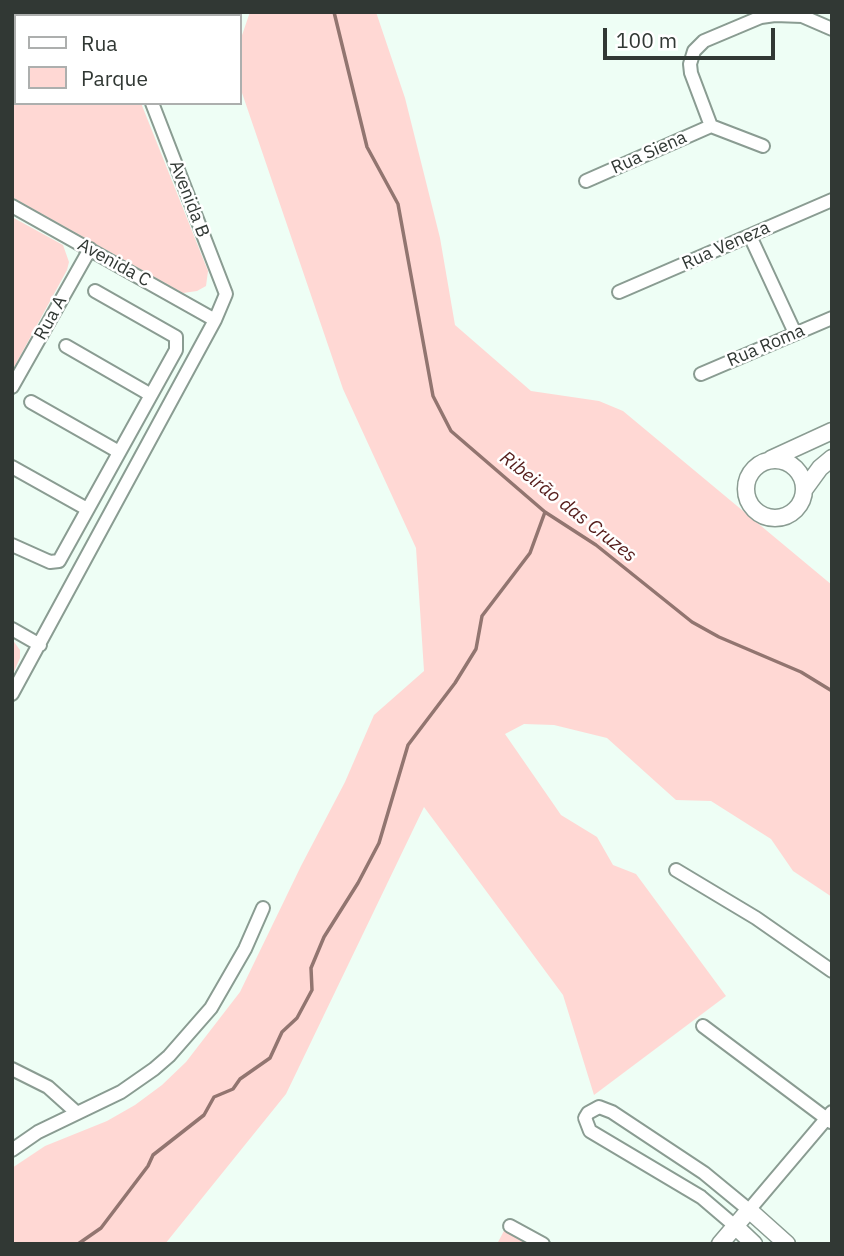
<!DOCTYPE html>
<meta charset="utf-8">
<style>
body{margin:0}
#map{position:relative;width:844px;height:1256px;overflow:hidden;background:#eefef5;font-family:"IBM Plex Sans",sans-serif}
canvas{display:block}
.frame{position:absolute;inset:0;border:14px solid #313834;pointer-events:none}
.legend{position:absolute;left:14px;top:14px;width:228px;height:91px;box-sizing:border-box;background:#fff;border:2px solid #adafae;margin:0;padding:9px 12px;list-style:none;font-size:21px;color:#313834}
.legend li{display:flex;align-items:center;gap:14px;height:35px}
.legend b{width:35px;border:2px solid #adafae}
.scale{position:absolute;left:603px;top:28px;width:172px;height:32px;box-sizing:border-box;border:4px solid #313834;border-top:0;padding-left:9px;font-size:21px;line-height:24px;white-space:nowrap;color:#313834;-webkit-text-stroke:5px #fff;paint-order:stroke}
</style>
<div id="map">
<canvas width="844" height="1256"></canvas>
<div class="frame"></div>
<ul class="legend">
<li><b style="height:9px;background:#fff"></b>Rua</li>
<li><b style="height:19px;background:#ffd8d4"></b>Parque</li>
</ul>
<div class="scale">100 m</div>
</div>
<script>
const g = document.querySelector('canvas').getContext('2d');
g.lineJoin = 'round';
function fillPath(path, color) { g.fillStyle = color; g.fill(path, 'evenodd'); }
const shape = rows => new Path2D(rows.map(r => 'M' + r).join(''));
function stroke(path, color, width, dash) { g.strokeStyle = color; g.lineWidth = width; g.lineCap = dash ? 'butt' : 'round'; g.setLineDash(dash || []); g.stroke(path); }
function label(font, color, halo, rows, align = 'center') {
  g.font = font + ' "IBM Plex Sans",sans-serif'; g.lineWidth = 5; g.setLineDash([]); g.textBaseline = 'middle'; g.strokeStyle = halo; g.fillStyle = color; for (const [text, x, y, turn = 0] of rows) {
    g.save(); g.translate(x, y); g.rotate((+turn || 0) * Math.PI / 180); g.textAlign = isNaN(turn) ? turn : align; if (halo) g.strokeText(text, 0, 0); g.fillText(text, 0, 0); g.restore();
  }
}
fillPath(shape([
 [12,12,103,12,104,16,16,16,16,103,141,103,208,271,206,286,197,291,183,293,12,197],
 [250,12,376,12,405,98,440,238,455,325,531,391,599,401,623,411,832,585,832,897,793,871,771,839,711,801,676,800,607,738,554,725,524,724,505,734,561,815,597,837,613,865,636,874,726,996,594,1095,563,995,424,807,286,1094,165,1244,12,1244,12,1168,45,1146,107,1121,135,1105,162,1085,186,1062,240,992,301,866,345,782,374,715,424,671,416,548,343,389,240,87,240,41],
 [12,217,63,245,69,262,67,270,12,371],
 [12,639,20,650,20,658,12,676],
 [505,1229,529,1244,497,1244]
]), '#ffd8d4');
stroke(shape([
 [334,12,367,147,398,204,433,396,451,431,545,512,596,545,692,622,719,637,801,672,832,691],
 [78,1244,101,1228,148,1166,153,1155,204,1115,214,1097,233,1089,240,1079,270,1058,282,1032,297,1018,312,990,311,968,324,937,358,883,379,843,408,745,455,683,476,649,482,616,530,553,545,512]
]), '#927570', 3.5);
const minor = shape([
 [114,12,116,16],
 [763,146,711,126,691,73,690,64,694,51,704,41,761,17,775,15,802,16,832,29],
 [586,181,711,126],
 [12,206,215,320],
 [750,236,795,333],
 [619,292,832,200],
 [66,346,151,395],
 [701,374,832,318],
 [12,387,90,249],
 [31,402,119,452],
 [12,467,87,509],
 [12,545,50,562,59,561,176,350,176,337,95,291],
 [12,629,40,645],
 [12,694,215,320,226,294,152,103],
 [676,870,756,918,832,971],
 [703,1026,831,1122],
 [12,1069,48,1087,77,1113],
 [12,1150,38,1132,121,1092,154,1069,169,1056,211,1008,245,949,263,908],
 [510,1226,543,1244],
 [735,1226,701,1197,590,1131,585,1118,588,1113,599,1107,612,1112,704,1173,749,1210,832,1112]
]);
const tertiary = shape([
 [771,459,832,431],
 '746 489a29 29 0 1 1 58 0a29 29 0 1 1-58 0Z',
 [804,490,820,468,832,458],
 [735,1226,754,1244],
 [720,1244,749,1210,787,1244]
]);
stroke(minor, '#8a9c92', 16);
stroke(tertiary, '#8a9c92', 19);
stroke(minor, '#fff', 12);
stroke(tertiary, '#fff', 16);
label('18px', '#313834', '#fff', [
 ["Rua Siena",649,153,-24],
 ["Avenida B",189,199,69],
 ["Rua Veneza",726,246,-24],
 ["Avenida C",114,263,29],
 ["Rua A",51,318,-61],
 ["Rua Roma",766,346,-23]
]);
label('italic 19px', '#551c1a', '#fff', [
 ["Ribeirão das Cruzes",568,507,38]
]);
</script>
